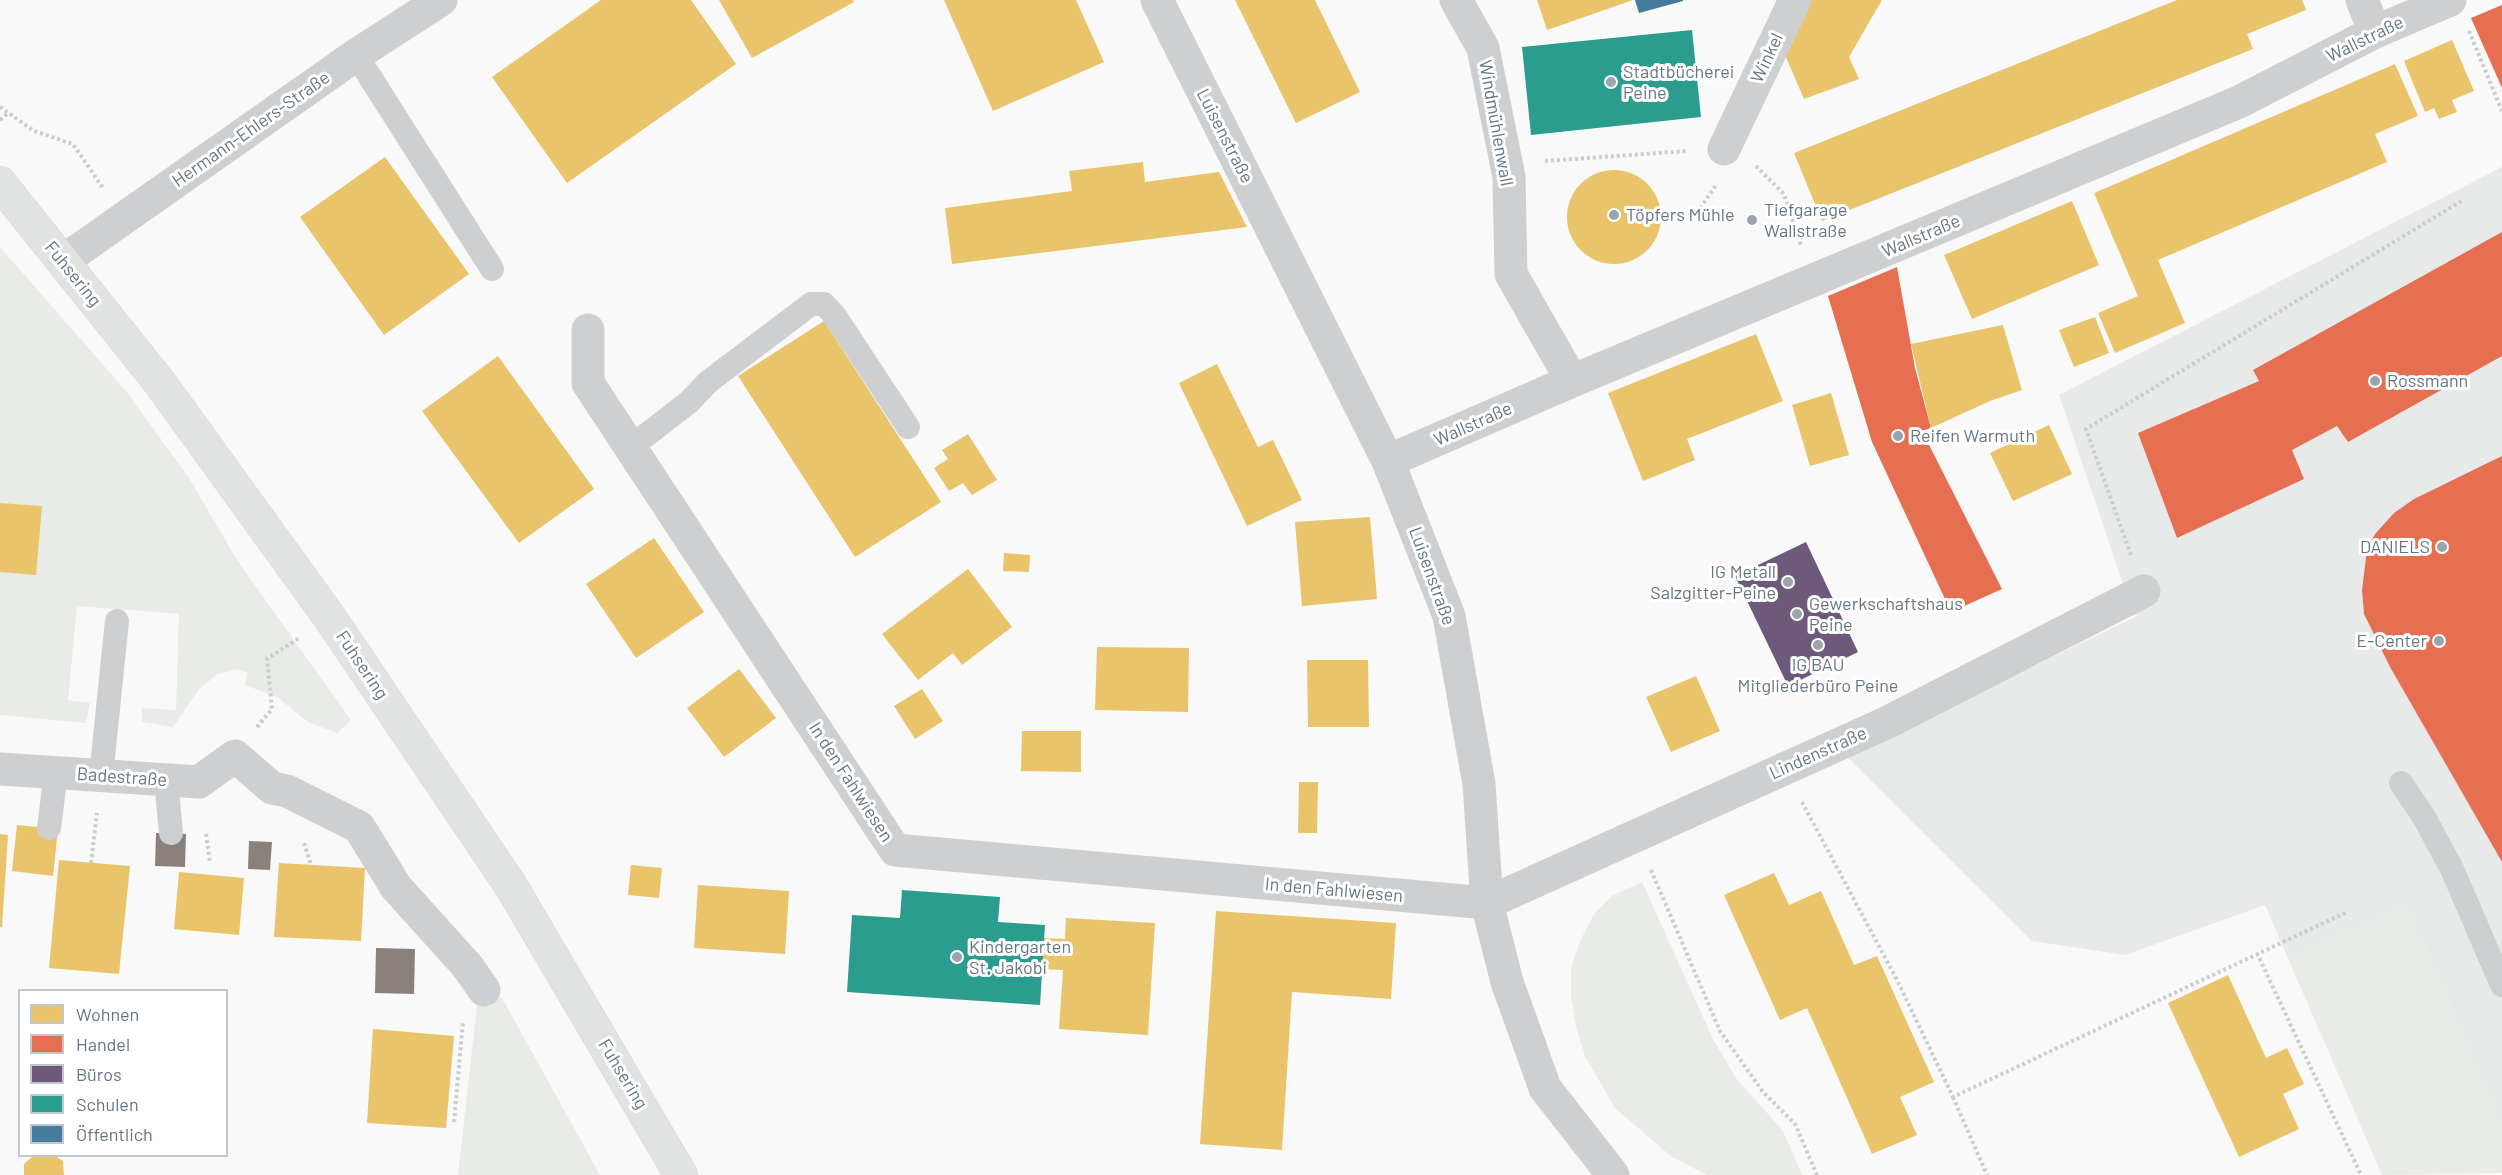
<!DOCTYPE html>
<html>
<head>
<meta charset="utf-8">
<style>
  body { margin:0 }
  #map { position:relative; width:2502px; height:1175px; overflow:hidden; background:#f9f9f9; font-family:Barlow,sans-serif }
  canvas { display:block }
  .legend { position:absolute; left:18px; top:989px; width:210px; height:168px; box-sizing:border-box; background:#fff; border:2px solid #c1c8cd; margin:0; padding:8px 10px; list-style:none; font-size:18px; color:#657683 }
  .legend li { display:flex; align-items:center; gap:12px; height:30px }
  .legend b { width:30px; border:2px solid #c1c8cd }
</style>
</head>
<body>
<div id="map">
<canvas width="2502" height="1175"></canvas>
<ul class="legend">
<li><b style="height:16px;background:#e9c46a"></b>Wohnen</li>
<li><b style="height:16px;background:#e76f51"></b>Handel</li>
<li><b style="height:16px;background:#6d597a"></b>Büros</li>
<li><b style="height:16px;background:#2a9d8f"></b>Schulen</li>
<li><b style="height:16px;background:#457b9d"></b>Öffentlich</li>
</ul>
</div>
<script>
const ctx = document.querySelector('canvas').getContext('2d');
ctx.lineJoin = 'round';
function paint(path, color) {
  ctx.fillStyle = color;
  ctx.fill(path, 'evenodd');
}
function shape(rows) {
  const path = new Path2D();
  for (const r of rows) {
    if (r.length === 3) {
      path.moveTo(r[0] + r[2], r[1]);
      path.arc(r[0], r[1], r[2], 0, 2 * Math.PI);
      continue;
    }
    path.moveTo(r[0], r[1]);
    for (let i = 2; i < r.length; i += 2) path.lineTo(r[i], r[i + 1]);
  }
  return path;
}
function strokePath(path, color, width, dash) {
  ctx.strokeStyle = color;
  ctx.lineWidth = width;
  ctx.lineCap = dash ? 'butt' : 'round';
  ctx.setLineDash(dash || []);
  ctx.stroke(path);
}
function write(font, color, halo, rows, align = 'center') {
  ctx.font = font + ' Barlow,sans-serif';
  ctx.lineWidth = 6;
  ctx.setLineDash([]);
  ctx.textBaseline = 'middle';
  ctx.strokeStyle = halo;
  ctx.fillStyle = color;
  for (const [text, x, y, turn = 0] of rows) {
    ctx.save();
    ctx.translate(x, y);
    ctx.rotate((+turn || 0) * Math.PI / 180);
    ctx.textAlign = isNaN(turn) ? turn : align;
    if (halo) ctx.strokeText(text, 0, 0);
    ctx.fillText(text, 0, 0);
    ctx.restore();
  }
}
const built = shape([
  [2502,167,2502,1125,2407,903,2287,956,2265,905,2125,955,2032,941,1847,757,2137,616,2124,587,2059,395]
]);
const green = shape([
  [0,247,126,391,189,478,237,560,351,720,337,733,308,722,277,697,245,685,248,673,237,669,218,674,200,688,173,727,142,722,142,708,176,710,179,614,77,606,68,700,90,703,86,723,0,715],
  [1642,882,1713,1039,1736,1078,1783,1131,1802,1175,1707,1175,1672,1157,1615,1108,1585,1056,1576,1026,1571,996,1571,968,1581,939,1594,914,1612,896],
  [2407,903,2502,1125,2502,1173,2382,1175,2287,956],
  [478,997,502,998,600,1175,458,1175]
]);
const homes = shape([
  [601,0,691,0,736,64,567,183,492,77],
  [719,0,853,0,854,2,752,58],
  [944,0,1076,0,1104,62,993,111],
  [1235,0,1315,0,1360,92,1296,123],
  [1537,0,1633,0,1547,30],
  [1811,0,1882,0,1849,57,1859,79,1804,99,1785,55],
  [2177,0,2302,0,2306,10,2247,34,2253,49,1822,221,1794,153],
  [2452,40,2474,91,2452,100,2457,112,2439,119,2434,108,2425,112,2404,61],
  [2395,64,2418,116,2375,134,2387,162,2158,260,2185,323,2115,353,2098,313,2138,296,2094,193],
  [385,157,469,274,384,335,300,217],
  [1143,162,1145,182,1219,172,1247,227,952,264,945,208,1072,191,1069,171],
  [1614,217,47],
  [2072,201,2099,265,1972,319,1944,255],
  [2095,317,2109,353,2074,367,2059,330],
  [824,321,941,502,855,557,738,376],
  [2003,325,2022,390,1990,401,1931,428,1911,344],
  [1756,334,1783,401,1687,439,1695,460,1643,481,1608,393],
  [498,356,594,489,519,543,422,411],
  [1217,364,1258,447,1273,440,1302,500,1247,526,1179,383],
  [1831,393,1849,455,1810,466,1792,405],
  [2049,425,2072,474,2013,501,1990,453],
  [968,434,997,480,972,495,963,483,949,491,934,468,948,459,942,450],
  [0,503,42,506,36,575,0,572],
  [1370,517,1377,599,1302,606,1295,522],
  [654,538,704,612,636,658,586,584],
  [1004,553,1030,555,1029,572,1003,571],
  [968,569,1012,627,962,665,953,653,918,680,882,634],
  [1097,647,1189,648,1188,712,1095,710],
  [1307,660,1368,660,1369,727,1308,727],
  [739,669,776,718,724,757,687,708],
  [1696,676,1720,731,1671,752,1646,697],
  [922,689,943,721,915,739,894,706],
  [1022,731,1081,731,1081,772,1021,771],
  [1299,782,1318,782,1317,833,1298,833],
  [17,825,58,829,53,876,12,871],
  [0,834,8,835,2,927,0,927],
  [59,860,130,866,119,974,49,968],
  [279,863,365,868,361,941,274,937],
  [631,865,662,868,659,898,628,895],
  [179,872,244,878,239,935,174,929],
  [1774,873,1789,905,1821,891,1854,965,1877,956,1934,1082,1900,1097,1917,1135,1872,1154,1807,1008,1780,1020,1724,895],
  [698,885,789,891,785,954,694,948],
  [1216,911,1396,923,1391,999,1292,992,1282,1150,1200,1144],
  [1066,918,1155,923,1148,1035,1059,1029,1063,970,1042,969,1044,938,1065,939],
  [2228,975,2266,1058,2287,1048,2304,1084,2283,1094,2299,1129,2239,1157,2168,1003],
  [373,1029,454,1036,446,1128,367,1123],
  [33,1156,55,1156,63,1161,64,1175,24,1175,24,1164]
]);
const shops = shape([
  [2502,5,2502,88,2471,18],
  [2502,232,2502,356,2348,442,2337,426,2292,450,2304,479,2177,538,2138,433,2259,381,2253,370],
  [1897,267,1915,368,1931,428,1922,431,2002,589,1951,612,1872,442,1828,296],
  [2502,456,2502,862,2390,667,2364,614,2362,590,2367,550,2375,534,2394,513,2414,499]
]);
const offices = shape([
  [1806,542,1858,652,1788,686,1735,576]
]);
const schools = shape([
  [1692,30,1701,117,1531,135,1522,47],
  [902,890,1000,897,998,922,1045,925,1040,1005,847,992,852,915,900,918]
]);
const public = shape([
  [1635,0,1683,0,1683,1,1639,13]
]);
const industry = shape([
  [156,833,186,834,185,867,155,866],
  [249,841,272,842,270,870,248,869],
  [376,948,415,949,414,994,375,993]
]);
const path = shape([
  [2469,31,2502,111],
  [0,107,34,131,73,144,103,188],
  [0,120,7,114],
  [1545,161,1687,151],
  [1756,166,1784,194,1801,246],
  [1690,223,1716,185],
  [2131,555,2086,429,2463,200],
  [257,727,272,709,267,659,299,638],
  [1802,802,1897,980,1953,1097,2347,912],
  [206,834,210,863],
  [304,843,311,865],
  [91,863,97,813],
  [1651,870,1720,1031,1763,1092,1795,1124,1817,1175],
  [2257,953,2361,1175],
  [1953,1097,1987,1175],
  [454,1122,463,1021]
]);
const lane = shape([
  [356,55,492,269],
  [631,447,689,402,708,382,811,304,824,304,835,316,908,427],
  [101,776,117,621],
  [166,780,171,833],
  [2401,783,2424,817,2452,869,2502,985],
  [49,828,56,772]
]);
const street = shape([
  [1157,0,1388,461,1449,616,1479,784,1487,903,1507,982,1545,1088,1613,1175],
  [1456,0,1483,48,1509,177,1511,274,1572,381],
  [2362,0,2375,32],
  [1724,149,1795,0],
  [63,261,356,55,441,0],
  [588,330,588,383,895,850,1487,903,1886,723,2144,591],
  [1388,461,1572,381,2239,102,2375,32,2450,0],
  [0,769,199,782,235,756,272,788,287,791,359,827,396,887,468,967,484,990]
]);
const secondary = shape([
  [0,183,160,383,330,618,511,886,681,1175]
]);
const markers = [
  [1611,82,6,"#99a4ac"],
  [1614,215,6,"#99a4ac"],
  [1752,220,6,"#99a4ac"],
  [2375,381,6,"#99a4ac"],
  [1898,436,6,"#99a4ac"],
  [2442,547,6,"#99a4ac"],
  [1788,582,6,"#99a4ac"],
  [1797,614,6,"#99a4ac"],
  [2439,641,6,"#99a4ac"],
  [1818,645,6,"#99a4ac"],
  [957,957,6,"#99a4ac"]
];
const streetNames = [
  ["Wallstraße",2365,39,-26],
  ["Winkel",1767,58,-65],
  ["Windmühlenwall",1496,123,80],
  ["Hermann-Ehlers-Straße",251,129,-35],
  ["Luisenstraße",1225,136,63],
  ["Wallstraße",1921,236,-23],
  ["Fuhsering",73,274,51],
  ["Wallstraße",1473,424,-24],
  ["Luisenstraße",1432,576,70],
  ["Fuhsering",362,665,56],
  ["Lindenstraße",1818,753,-24],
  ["Badestraße",122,777,4],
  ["In den Fahlwiesen",851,782,57],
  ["In den Fahlwiesen",1334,890,5],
  ["Fuhsering",623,1074,59]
];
const poiNames = [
  ["Stadtbücherei",1623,72],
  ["Peine",1623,93],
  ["Tiefgarage",1764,210],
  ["Wallstraße",1764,231],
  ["Töpfers Mühle",1626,215],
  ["Rossmann",2387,381],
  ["Reifen Warmuth",1910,436],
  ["DANIELS",2430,547,"right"],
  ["IG Metall",1776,572,"right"],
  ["Salzgitter-Peine",1776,593,"right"],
  ["Gewerkschaftshaus",1809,604],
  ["Peine",1809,625],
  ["E-Center",2427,641,"right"],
  ["IG BAU",1818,665,"center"],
  ["Mitgliederbüro Peine",1818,686,"center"],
  ["Kindergarten",969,947],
  ["St. Jakobi",969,968]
];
paint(built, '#e8e9e9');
paint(green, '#e8ebe6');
paint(homes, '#e9c46a');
paint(shops, '#e76f51');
paint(offices, '#6d597a');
paint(schools, '#2a9d8f');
paint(public, '#457b9d');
paint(industry, '#8a817c');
strokePath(secondary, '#d5d6d7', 34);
strokePath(path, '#cbcccd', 4, [3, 3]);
strokePath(lane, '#cecfd0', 24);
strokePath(street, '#cecfd0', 33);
strokePath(secondary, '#e1e2e2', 33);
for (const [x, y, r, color] of markers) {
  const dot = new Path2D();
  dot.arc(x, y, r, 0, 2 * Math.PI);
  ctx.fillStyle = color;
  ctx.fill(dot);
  strokePath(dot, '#fff', 2);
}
write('18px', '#657683', '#fff', streetNames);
write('18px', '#657683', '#fff', poiNames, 'left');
</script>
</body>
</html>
